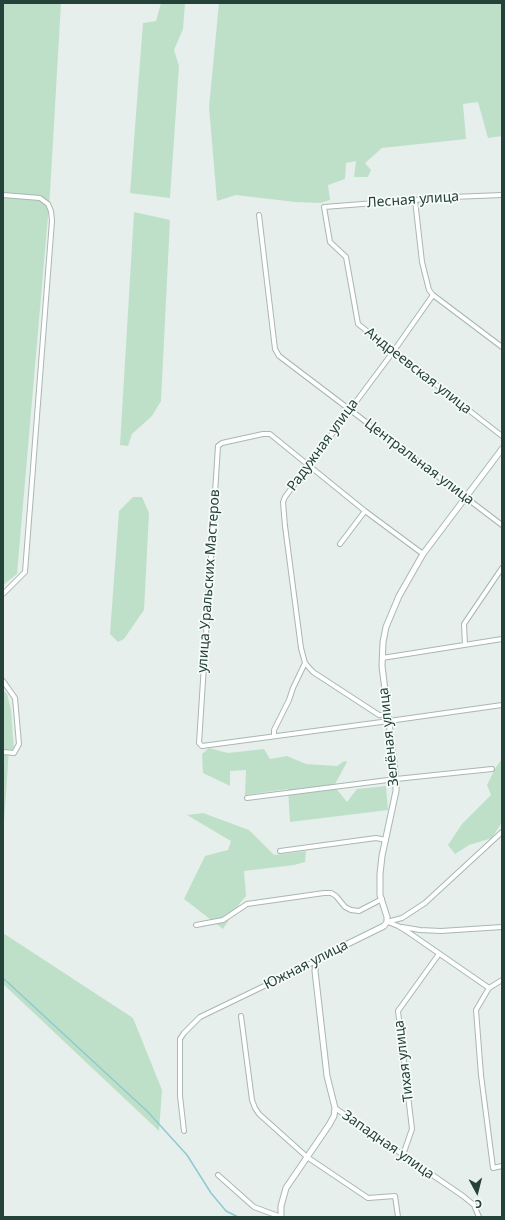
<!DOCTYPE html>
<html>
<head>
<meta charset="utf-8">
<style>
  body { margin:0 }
  #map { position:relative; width:505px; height:1220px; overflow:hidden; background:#e6efeb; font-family:"Noto Sans",sans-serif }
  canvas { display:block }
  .frame { position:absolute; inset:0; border:4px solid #24423a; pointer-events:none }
  .north { position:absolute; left:457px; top:1172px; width:40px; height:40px; -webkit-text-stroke:3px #f7fbf9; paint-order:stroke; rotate:173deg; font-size:11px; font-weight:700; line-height:16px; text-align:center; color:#24423a }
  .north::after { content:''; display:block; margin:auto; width:14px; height:18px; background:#24423a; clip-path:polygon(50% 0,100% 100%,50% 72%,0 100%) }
</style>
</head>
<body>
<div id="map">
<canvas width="505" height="1220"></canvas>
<div class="frame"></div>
<div class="north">С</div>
</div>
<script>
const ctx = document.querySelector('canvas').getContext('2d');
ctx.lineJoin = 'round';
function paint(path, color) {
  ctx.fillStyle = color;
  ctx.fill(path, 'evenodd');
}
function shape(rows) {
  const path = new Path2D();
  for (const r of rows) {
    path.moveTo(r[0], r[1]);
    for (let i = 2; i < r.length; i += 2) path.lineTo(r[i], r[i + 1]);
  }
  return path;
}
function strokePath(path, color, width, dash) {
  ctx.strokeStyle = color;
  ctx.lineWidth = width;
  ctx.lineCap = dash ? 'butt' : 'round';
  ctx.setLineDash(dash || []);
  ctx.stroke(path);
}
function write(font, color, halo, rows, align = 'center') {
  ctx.font = font + ' "Noto Sans",sans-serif';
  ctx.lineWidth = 3.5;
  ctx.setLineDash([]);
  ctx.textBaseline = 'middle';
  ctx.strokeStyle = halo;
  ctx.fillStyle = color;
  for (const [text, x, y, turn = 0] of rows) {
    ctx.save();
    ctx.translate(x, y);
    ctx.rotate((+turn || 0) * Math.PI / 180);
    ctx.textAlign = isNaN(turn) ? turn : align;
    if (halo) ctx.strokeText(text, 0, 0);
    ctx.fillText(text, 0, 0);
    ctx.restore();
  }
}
const green = shape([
  [3,3,61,3,50,193,17,574,3,585],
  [161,3,185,3,183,29,174,50,179,66,170,198,130,193,143,23,156,21],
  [219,3,502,3,502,136,488,138,478,102,463,104,466,139,382,148,365,163,371,170,368,177,354,177,356,161,346,163,345,179,328,185,330,200,320,203,295,202,236,195,217,201,209,107],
  [134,212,170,220,161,401,152,416,132,434,128,446,120,445],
  [133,497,142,497,149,513,144,610,124,639,118,642,110,634,119,511],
  [3,690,7,694,11,710,14,751,9,749,3,836],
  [209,748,228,753,264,749,270,759,287,756,306,764,337,766,344,761,347,762,334,786,347,802,357,789,386,786,388,810,290,822,288,789,245,795,246,770,230,771,230,786,203,773,202,754],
  [502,759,502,822,492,838,469,845,455,854,448,845,462,824,491,795,487,785,496,767],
  [203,813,249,830,274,855,306,851,305,862,294,865,244,871,246,896,240,903,223,929,184,899,205,856,228,850,231,841,187,815],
  [3,933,133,1018,162,1090,159,1131,3,984]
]);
const stream = shape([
  [3,978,148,1112,187,1155,211,1193,226,1211,238,1217]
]);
const minor = shape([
  [3,195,40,198,48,204,51,211,52,221,25,572,3,594],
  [502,195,452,197,324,207,330,242,346,257,358,324,502,436],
  [415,200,422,262,429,290,433,295,502,347],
  [259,215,275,349,279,356,502,525],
  [340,544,365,511],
  [423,554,365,511,270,434,263,434,222,443,218,446,199,743,202,746,389,721,502,705],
  [465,645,464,624,502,568],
  [382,658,502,639],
  [3,681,15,698,19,744,14,753,3,752],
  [388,715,379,715,313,672,305,663,301,648,285,526,283,502,285,497,393,352,433,295],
  [274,736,274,730,289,700,293,688,305,663],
  [247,798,396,779,492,769],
  [280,851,376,838,386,840],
  [387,922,402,918,425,903,502,832],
  [388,922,398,926,408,932,489,988],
  [196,925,223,920,247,904,324,893,331,893,336,896,345,907,351,910,359,911,382,899],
  [402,927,420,930,441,931,502,927],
  [502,980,489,988,476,1010,481,1075,493,1168,502,1166],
  [241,1016,252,1100,255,1108,259,1114,307,1157,368,1198,395,1196,398,1217],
  [335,1108,463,1196,474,1205,479,1217],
  [184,1131,180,1096,180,1039,184,1033,200,1017,316,961],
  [403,1155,412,1129,398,1011,439,954],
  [218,1175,254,1207,281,1217]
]);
const tertiary = shape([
  [281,1217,281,1206,286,1188,329,1125,334,1116,335,1108,327,1076,315,971,316,961,321,957,384,926,387,922,387,917,380,895,380,874,382,856,396,791,396,779,382,666,383,642,386,627,399,596,423,554,502,449]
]);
const streetNames = [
  ["Лесная улица",413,200,-4],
  ["Андреевская улица",418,371,38],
  ["Радужная улица",323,445,-54],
  ["Центральная улица",419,462,37],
  ["улица Уральских Мастеров",209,581,-86],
  ["Зелёная улица",389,737,-96],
  ["Южная улица",306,965,-27],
  ["Тихая улица",404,1061,-97],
  ["Западная улица",388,1145,35]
];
paint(green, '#bfe0c8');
strokePath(stream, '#8ec9d4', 1.5);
strokePath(minor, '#a8b8b2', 6);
strokePath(tertiary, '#a8b8b2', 7);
strokePath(minor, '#fff', 4);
strokePath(tertiary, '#fff', 5);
write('14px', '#24423a', '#f7fbf9', streetNames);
</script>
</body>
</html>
